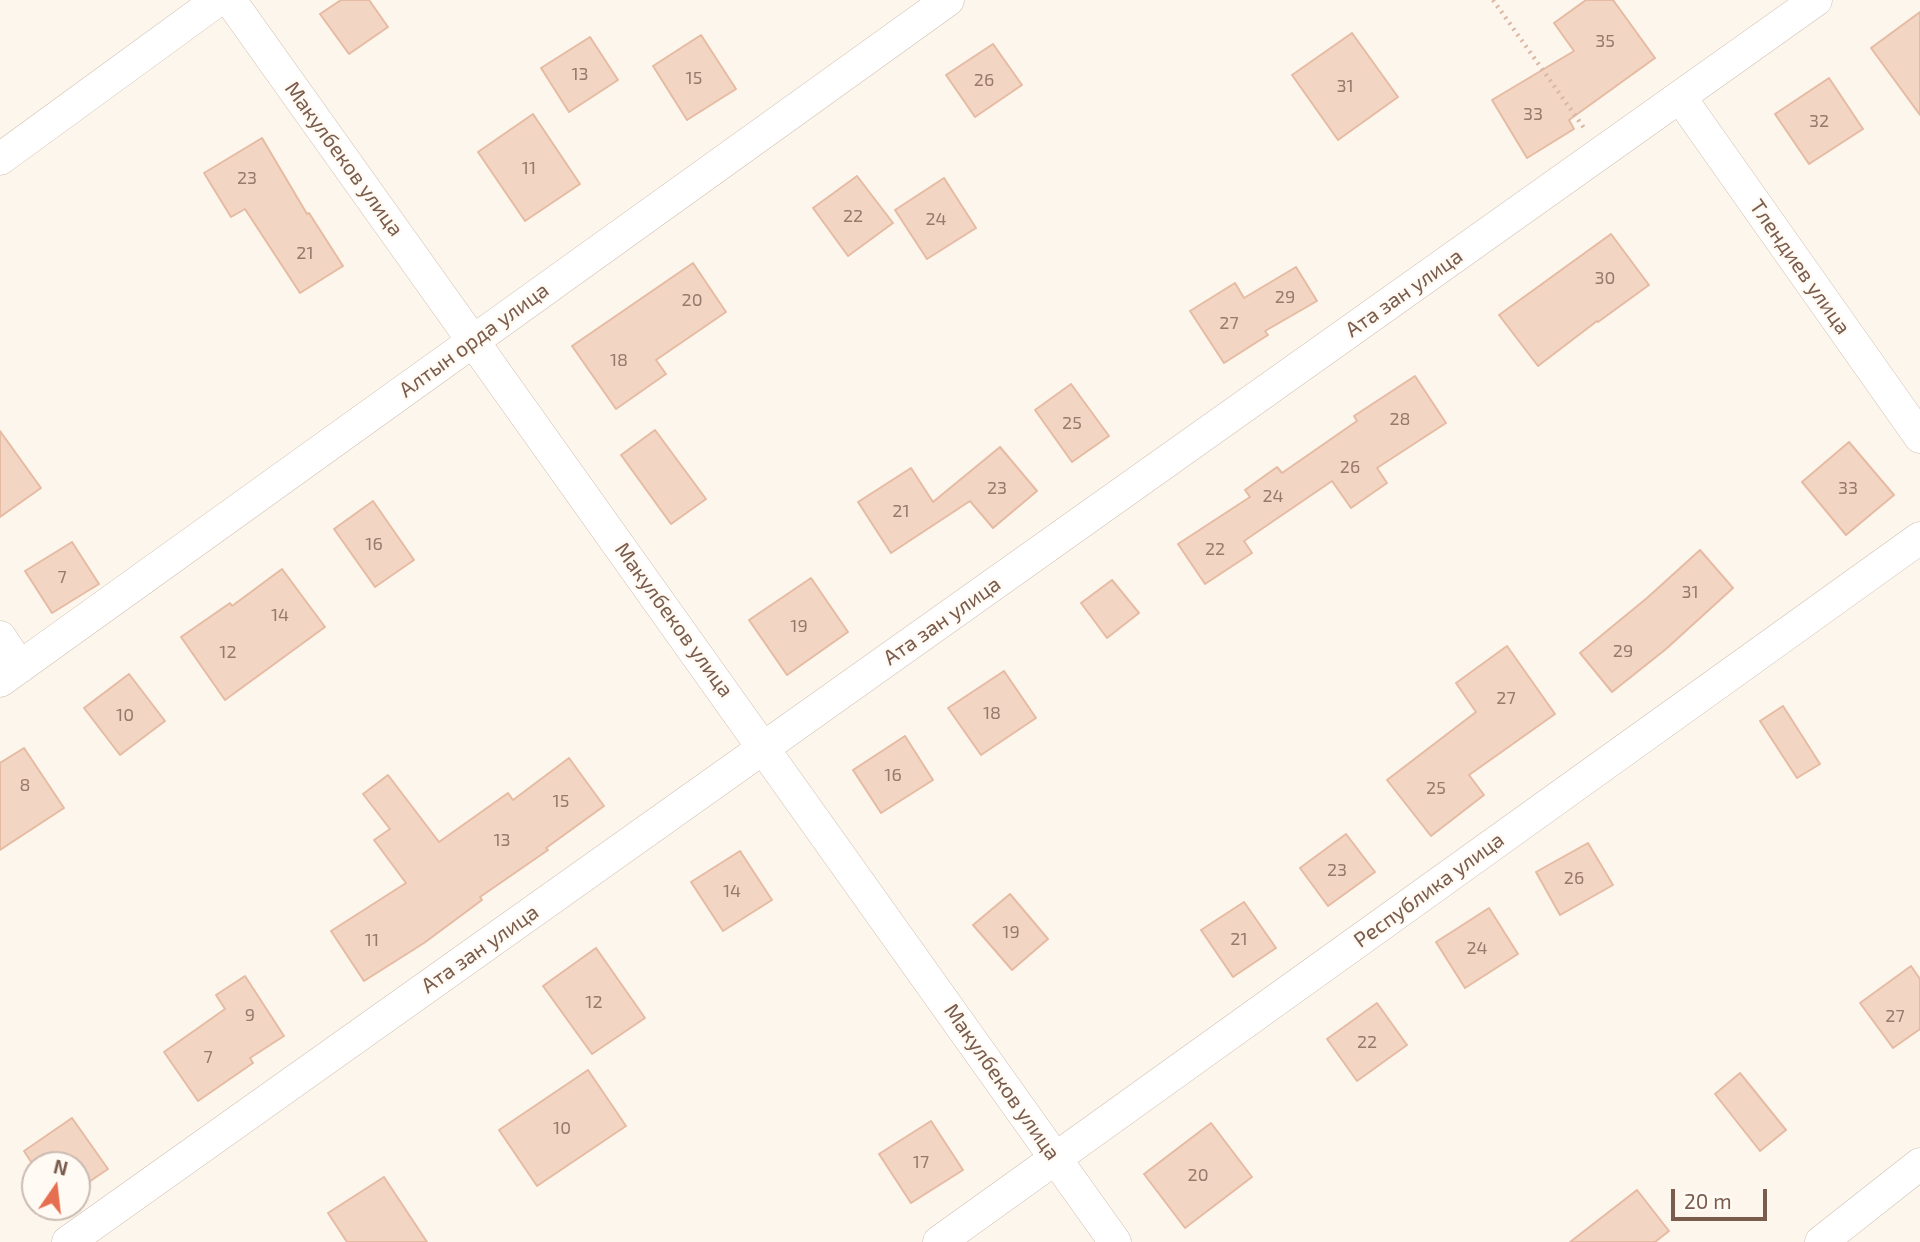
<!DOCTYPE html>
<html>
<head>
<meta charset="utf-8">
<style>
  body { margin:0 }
  #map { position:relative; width:1920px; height:1242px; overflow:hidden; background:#fdf6ec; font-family:"Exo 2",sans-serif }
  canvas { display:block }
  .north { position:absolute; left:21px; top:1151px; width:70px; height:70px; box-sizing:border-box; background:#fffaf3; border:2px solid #cabbb1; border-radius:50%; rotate:14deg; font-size:19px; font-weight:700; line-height:28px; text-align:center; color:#7a5c4d }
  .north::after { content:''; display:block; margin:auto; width:24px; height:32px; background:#e76f51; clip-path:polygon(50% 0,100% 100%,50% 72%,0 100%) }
  .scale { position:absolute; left:1671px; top:1189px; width:96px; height:32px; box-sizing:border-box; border:4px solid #7a5c4d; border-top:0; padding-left:9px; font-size:21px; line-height:24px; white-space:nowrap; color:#7a5c4d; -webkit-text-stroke:5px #fffaf3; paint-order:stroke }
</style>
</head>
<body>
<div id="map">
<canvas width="1920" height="1242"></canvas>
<div class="north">N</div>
<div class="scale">20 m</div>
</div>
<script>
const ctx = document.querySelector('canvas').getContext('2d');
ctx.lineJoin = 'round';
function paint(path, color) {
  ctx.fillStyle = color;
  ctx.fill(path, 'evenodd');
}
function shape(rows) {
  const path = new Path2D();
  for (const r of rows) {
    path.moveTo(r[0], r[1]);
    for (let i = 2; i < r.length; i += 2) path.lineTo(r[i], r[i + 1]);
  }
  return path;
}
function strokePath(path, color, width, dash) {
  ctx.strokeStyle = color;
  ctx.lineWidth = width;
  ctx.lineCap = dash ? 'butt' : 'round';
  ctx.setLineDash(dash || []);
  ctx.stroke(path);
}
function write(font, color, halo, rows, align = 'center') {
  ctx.font = font + ' "Exo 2",sans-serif';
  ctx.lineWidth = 5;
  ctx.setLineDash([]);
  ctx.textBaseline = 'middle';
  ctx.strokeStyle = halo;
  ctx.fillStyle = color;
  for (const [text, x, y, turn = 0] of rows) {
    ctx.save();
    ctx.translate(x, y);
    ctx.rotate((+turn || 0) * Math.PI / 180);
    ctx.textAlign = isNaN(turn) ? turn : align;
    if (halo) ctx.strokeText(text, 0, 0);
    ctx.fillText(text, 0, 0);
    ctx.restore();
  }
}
const building = shape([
  [341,0,369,0,388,27,349,54,320,14,341,0],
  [1586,0,1613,0,1655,58,1569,120,1574,129,1527,158,1492,100,1574,51,1554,23,1586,0],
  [1920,12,1920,115,1871,48,1920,12],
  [1352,33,1398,97,1338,140,1292,75,1352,33],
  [701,35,736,89,687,120,653,66,701,35],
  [590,37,618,80,569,112,541,68,590,37],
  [993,44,1022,85,975,117,946,75,993,44],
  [1829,78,1863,129,1809,164,1775,114,1829,78],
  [533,114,580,184,525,221,478,152,533,114],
  [262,138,307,214,309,213,343,266,300,293,245,209,231,217,204,173,262,138],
  [857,176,893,223,848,256,813,208,857,176],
  [944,178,976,228,927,259,895,210,944,178],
  [1611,234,1649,285,1598,322,1597,321,1538,366,1499,315,1611,234],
  [693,263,726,312,656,360,666,374,616,409,572,346,693,263],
  [1296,267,1317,301,1265,331,1268,335,1224,363,1190,311,1235,283,1244,298,1296,267],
  [1415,376,1446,423,1377,468,1387,483,1351,508,1332,481,1244,541,1252,553,1205,584,1178,544,1250,497,1245,490,1277,467,1282,473,1357,421,1354,416,1415,376],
  [1071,384,1109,436,1072,462,1035,410,1071,384],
  [655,430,706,499,671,524,621,455,655,430],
  [0,431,41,488,0,517,0,431],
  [1849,442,1894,495,1846,535,1802,482,1849,442],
  [1000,447,1037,491,993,528,970,501,891,553,858,502,911,468,933,502,1000,447],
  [373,501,414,560,375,587,334,529,373,501],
  [72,542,99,584,52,613,25,571,72,542],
  [1700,550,1733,588,1666,649,1612,692,1580,653,1647,598,1700,550],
  [282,569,325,627,225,700,181,637,230,603,232,606,282,569],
  [811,578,848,632,787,675,749,620,811,578],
  [1112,580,1139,613,1107,638,1081,603,1112,580],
  [1507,646,1555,714,1469,775,1484,795,1431,836,1387,780,1476,712,1456,683,1507,646],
  [1004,671,1036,718,981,755,948,708,1004,671],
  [129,674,165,721,120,755,84,708,129,674],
  [1783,706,1820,764,1797,778,1760,721,1783,706],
  [905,736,933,780,881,813,853,770,905,736],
  [24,748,64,808,0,850,0,763,24,748],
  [569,758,604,806,546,848,548,850,480,897,482,900,424,943,364,981,331,931,406,883,374,840,390,829,363,794,388,775,439,842,508,793,513,800,569,758],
  [1346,834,1375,872,1328,906,1300,868,1346,834],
  [1588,843,1613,885,1560,915,1536,872,1588,843],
  [740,851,772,900,723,931,691,882,740,851],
  [1010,894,1048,939,1012,970,973,925,1010,894],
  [1244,902,1276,948,1233,977,1201,930,1244,902],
  [1489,908,1518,954,1465,988,1436,942,1489,908],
  [596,948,645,1018,592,1054,543,986,596,948],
  [1911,966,1920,979,1920,1029,1893,1048,1860,1003,1911,966],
  [245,976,284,1036,250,1058,253,1063,198,1101,164,1052,225,1009,216,995,245,976],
  [1377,1003,1407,1045,1357,1081,1327,1039,1377,1003],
  [588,1070,626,1126,537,1186,499,1130,588,1070],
  [1740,1073,1786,1130,1760,1151,1715,1094,1740,1073],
  [72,1118,108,1169,77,1190,77,1165,35,1165,35,1168,24,1151,72,1118],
  [931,1121,963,1170,911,1203,879,1154,931,1121],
  [1211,1123,1252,1177,1185,1228,1144,1174,1211,1123],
  [384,1177,427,1242,347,1242,328,1213,384,1177],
  [1637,1190,1669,1231,1655,1242,1570,1242,1637,1190]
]);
const path = shape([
  [1493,0,1584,128]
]);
const minor = shape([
  [230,0,1115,1242],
  [1680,97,1920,437],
  [0,159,218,0],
  [0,637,20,667],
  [0,681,948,0],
  [68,1242,1816,0],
  [939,1242,1920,538],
  [1821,1242,1920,1164]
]);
const numberNames = [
  ["35",1605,41],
  ["13",580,74],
  ["15",694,78],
  ["26",984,80],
  ["31",1345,86],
  ["33",1533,114],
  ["32",1819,121],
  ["11",529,168],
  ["23",247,178],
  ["22",853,216],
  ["24",936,219],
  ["21",305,253],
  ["30",1605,278],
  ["29",1285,297],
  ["20",692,300],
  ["27",1229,323],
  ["18",619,360],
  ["28",1400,419],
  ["25",1072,423],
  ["26",1350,467],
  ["23",997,488],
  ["33",1848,488],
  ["24",1273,496],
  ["21",901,511],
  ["16",374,544],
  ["22",1215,549],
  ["7",62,577],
  ["31",1690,592],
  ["14",280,615],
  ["19",799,626],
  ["29",1623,651],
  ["12",228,652],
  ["27",1506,698],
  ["18",992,713],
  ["10",125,715],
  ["16",893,775],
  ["8",25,785],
  ["25",1436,788],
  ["15",561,801],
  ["13",502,840],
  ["23",1337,870],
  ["26",1574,878],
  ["14",732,891],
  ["19",1011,932],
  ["21",1239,939],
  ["11",372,940],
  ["24",1477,948],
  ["12",594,1002],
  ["9",250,1015],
  ["27",1895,1016],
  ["22",1367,1042],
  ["7",208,1057],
  ["10",562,1128],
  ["17",921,1162],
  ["20",1198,1175]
];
const streetNames = [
  ["Макулбеков улица",344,159,54],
  ["Тлендиев улица",1800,267,55],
  ["Ата зан улица",1404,293,-35],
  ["Алтын орда улица",474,340,-36],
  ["Макулбеков улица",674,620,54],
  ["Ата зан улица",942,621,-35],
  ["Республика улица",1429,890,-36],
  ["Ата зан улица",480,949,-35],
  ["Макулбеков улица",1002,1082,55]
];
paint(building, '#f3d5c3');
strokePath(building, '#e6bba3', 2);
strokePath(minor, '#d1beb0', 33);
strokePath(path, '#d9b8a5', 4.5, [2, 5]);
strokePath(minor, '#fff', 32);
write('18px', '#987a6a', null, numberNames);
write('21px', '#7a5c4d', '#fffaf3', streetNames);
</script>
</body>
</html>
